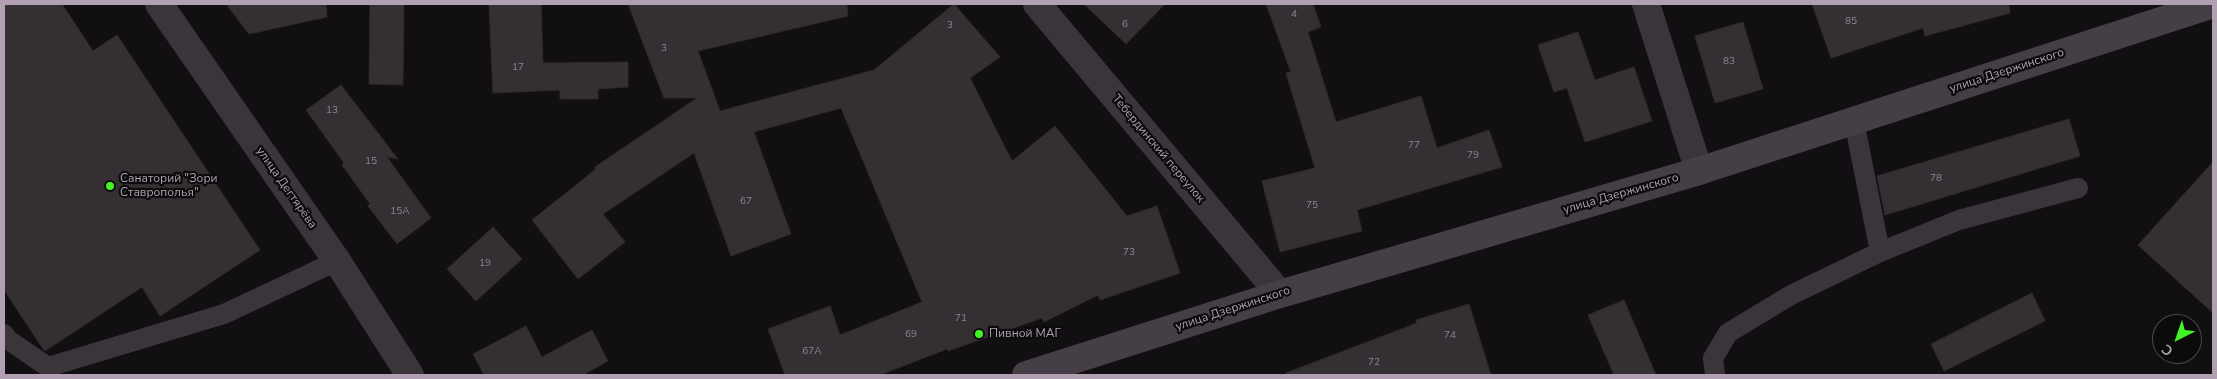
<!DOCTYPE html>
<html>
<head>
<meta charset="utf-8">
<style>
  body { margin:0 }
  #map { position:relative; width:2217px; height:379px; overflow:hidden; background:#110f11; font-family:"Nunito Sans",sans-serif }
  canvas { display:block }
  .frame { position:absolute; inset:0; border:5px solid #b0a0b2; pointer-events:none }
  .north { position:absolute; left:2152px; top:314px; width:50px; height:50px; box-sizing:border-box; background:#0c0b0c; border:1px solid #4e474e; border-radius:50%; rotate:221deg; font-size:14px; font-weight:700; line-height:20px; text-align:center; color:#b0a0b2 }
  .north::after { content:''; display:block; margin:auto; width:18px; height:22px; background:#43f325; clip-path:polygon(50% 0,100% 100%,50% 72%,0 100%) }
</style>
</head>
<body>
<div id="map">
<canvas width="2217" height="379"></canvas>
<div class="frame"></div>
<div class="north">С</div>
</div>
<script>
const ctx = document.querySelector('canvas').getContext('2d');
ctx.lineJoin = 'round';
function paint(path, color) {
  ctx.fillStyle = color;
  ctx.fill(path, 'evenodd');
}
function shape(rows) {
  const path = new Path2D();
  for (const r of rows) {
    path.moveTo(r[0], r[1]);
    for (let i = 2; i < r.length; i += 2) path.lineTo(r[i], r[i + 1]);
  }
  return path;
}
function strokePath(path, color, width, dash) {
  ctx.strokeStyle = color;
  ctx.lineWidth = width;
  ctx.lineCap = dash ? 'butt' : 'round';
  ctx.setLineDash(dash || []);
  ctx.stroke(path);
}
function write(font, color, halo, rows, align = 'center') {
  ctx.font = font + ' "Nunito Sans",sans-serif';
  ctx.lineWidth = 4.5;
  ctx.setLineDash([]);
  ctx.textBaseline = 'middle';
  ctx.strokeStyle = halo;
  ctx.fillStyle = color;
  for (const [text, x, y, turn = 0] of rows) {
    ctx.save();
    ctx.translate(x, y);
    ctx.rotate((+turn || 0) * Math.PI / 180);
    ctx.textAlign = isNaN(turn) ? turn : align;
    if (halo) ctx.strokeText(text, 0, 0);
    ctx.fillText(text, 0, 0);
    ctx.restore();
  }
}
const building = shape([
  [4,4,62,4,93,51,117,35,260,250,160,316,142,287,45,351,43,349,4,290,4,4],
  [226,4,326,4,327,17,249,34,226,4],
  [370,4,404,4,403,85,369,84,370,4],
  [489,4,541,4,543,63,628,62,628,87,598,89,598,99,560,99,560,90,493,93,489,4],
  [628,4,847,4,848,16,698,51,720,111,874,70,954,4,1000,57,970,78,1012,161,1055,126,1127,216,1157,206,1180,273,1100,300,1098,295,1044,322,1042,318,948,351,947,349,880,375,785,375,768,329,830,306,840,335,922,302,841,108,754,132,791,234,731,256,694,153,603,214,625,242,578,279,532,220,596,169,595,167,697,98,664,98,628,4],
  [1084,4,1165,4,1126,44,1084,4],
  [1266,4,1313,4,1321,27,1308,32,1336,122,1421,96,1437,148,1489,130,1502,167,1357,210,1362,231,1280,252,1262,181,1315,168,1286,73,1291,72,1266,4],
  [1812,4,2009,4,2010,13,1925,36,1923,28,1831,58,1812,4],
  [1743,22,1763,89,1715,103,1695,36,1743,22],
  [1578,32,1595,80,1634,67,1652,121,1585,142,1567,88,1554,92,1538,45,1578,32],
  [341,85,398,159,387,157,431,218,397,244,368,206,370,204,342,165,344,163,306,110,341,85],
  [2069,119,2080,156,1885,215,1877,176,2069,119],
  [2213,162,2213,313,2138,245,2213,162],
  [493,227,522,259,476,301,447,269,493,227],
  [2032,293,2045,321,1944,371,1931,344,2032,293],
  [1624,300,1656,375,1614,375,1588,315,1624,300],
  [1469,304,1491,375,1286,375,1286,373,1417,323,1416,320,1469,304],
  [526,326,542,357,592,330,608,361,583,375,484,375,473,354,526,326]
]);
const lane = shape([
  [1854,121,1880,252],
  [4,334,7,339,48,367,224,314,337,261],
  [1715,375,1713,358,1728,333,1791,295,1880,252,1959,220,2078,188]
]);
const street = shape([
  [159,4,337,261,410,375],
  [1037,4,1280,294],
  [1646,4,1699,171]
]);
const secondary = shape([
  [1026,375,1280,294,1699,171,2213,4]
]);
const markers = [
  [110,186,5,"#43f325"],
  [979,334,5,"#43f325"]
];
const numberNames = [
  ["4",1294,15],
  ["85",1851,22],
  ["6",1125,25],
  ["3",950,26],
  ["3",664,49],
  ["83",1729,62],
  ["17",518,68],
  ["13",332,111],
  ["77",1414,146],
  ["79",1473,156],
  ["15",371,162],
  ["78",1936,179],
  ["67",746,202],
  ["75",1312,206],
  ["15А",400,212],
  ["73",1129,253],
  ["19",485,264],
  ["71",961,319],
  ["69",911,335],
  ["74",1450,336],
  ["67А",812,352],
  ["72",1374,363]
];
const streetNames = [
  ["улица Дзержинского",2007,71,-18],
  ["Тебердинский переулок",1158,149,50],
  ["улица Дегтярёва",286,188,55],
  ["улица Дзержинского",1621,194,-16],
  ["улица Дзержинского",1233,309,-18]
];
const poiNames = [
  ["Санаторий \"Зори",120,179],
  ["Ставрополья\"",120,193],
  ["Пивной МАГ",989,334]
];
paint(building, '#332f32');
strokePath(building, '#2d292c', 1);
strokePath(lane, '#3b343b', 20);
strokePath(street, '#3b343b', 28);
strokePath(secondary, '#453e46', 28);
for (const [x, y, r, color] of markers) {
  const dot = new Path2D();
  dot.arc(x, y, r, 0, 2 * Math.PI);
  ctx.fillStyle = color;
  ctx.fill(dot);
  strokePath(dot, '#0c0b0c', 2);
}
write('10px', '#918492', null, numberNames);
write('12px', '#b0a0b2', '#0c0b0c', streetNames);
write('12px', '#b0a0b2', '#0c0b0c', poiNames, 'left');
</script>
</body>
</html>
